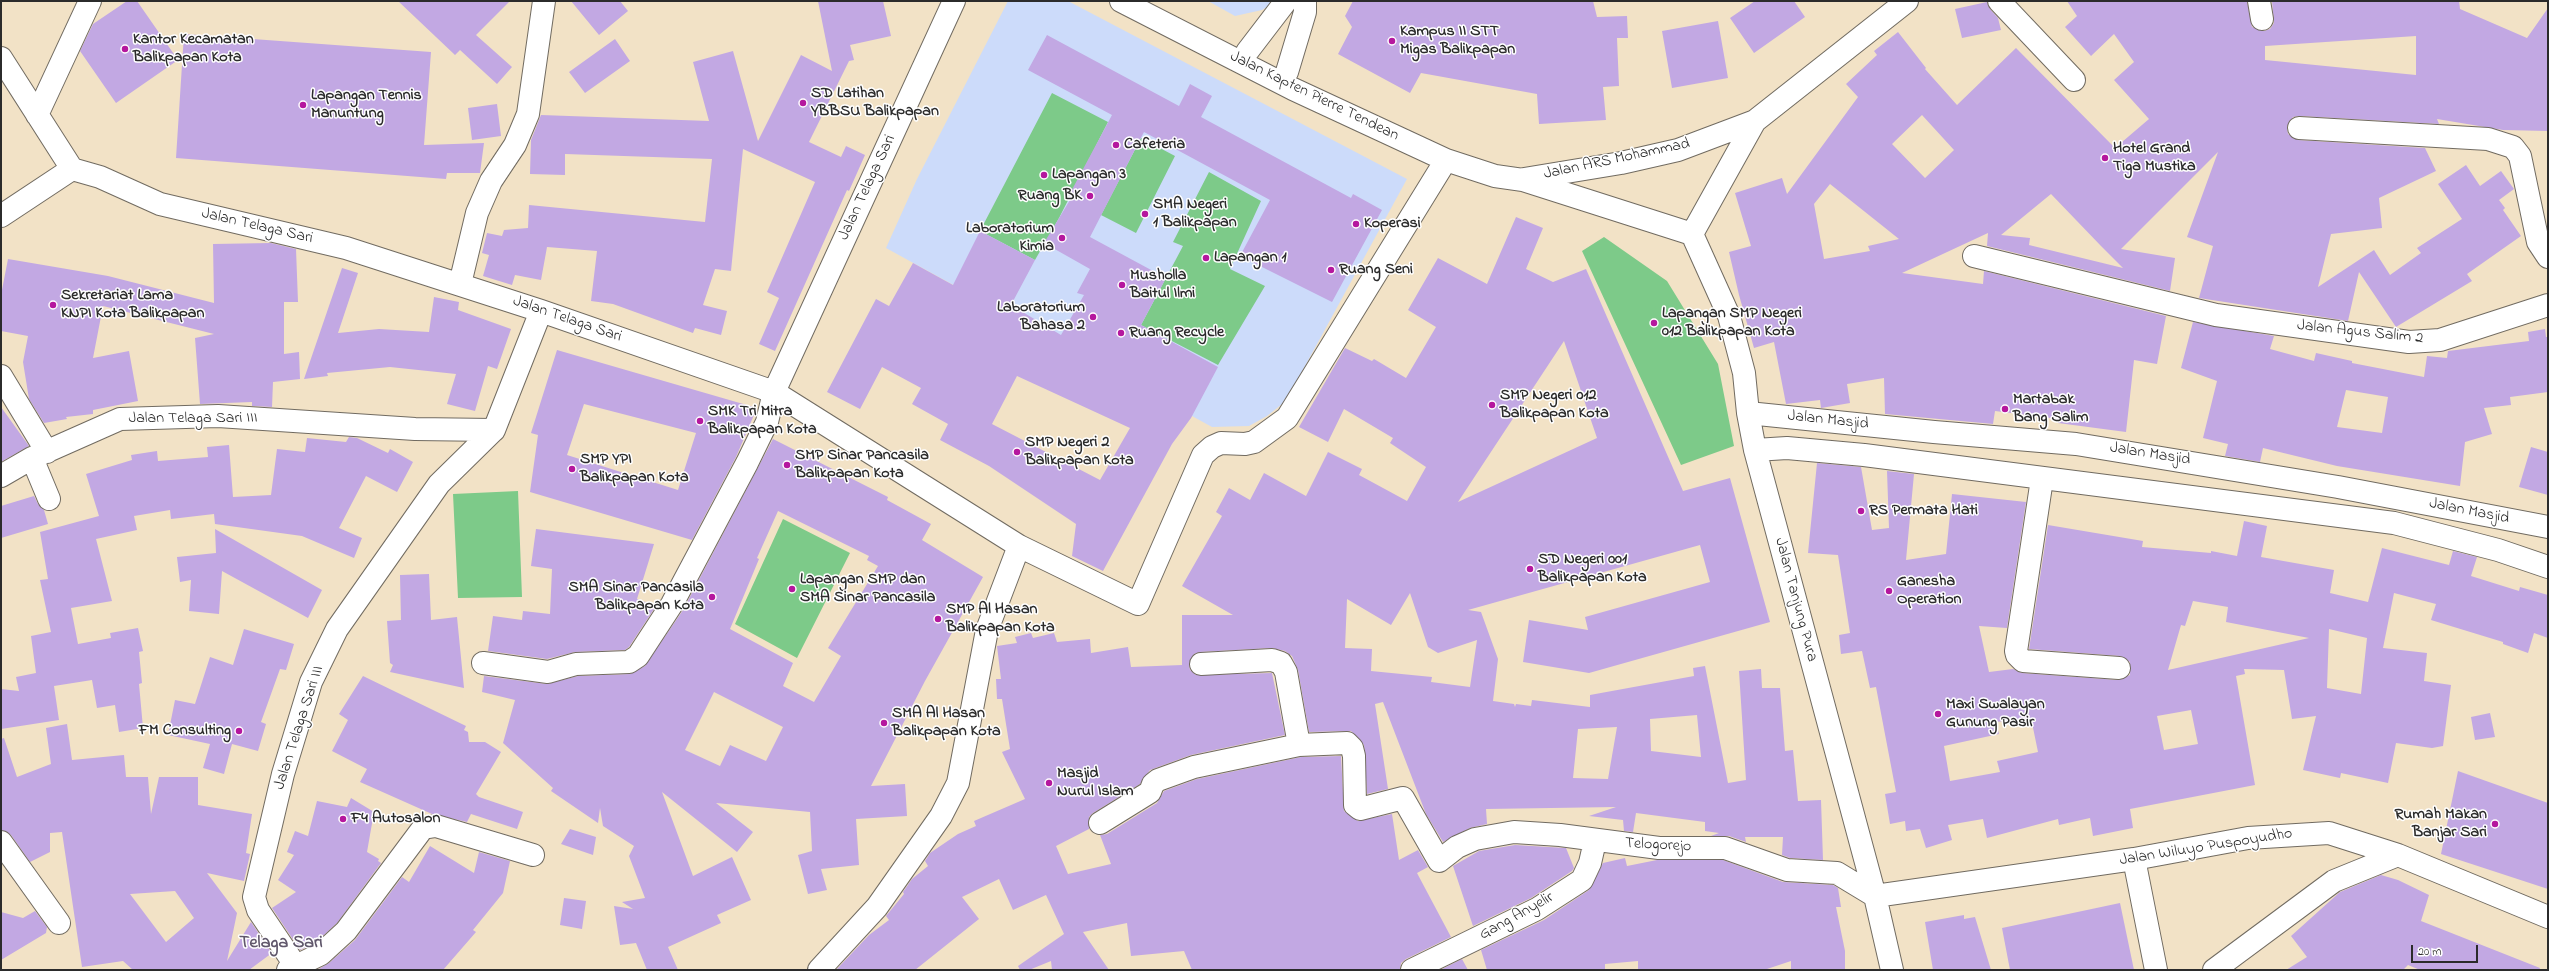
<!DOCTYPE html>
<html>
<head>
<meta charset="utf-8">
<style>
  body { margin:0 }
  #map { position:relative; width:2549px; height:971px; overflow:hidden; background:#f2e2c6; font-family:"Indie Flower",sans-serif }
  canvas { display:block }
  .frame { position:absolute; inset:0; border:2px solid #2b2b2b; pointer-events:none }
  .scale { position:absolute; left:2411px; top:945px; width:67px; height:18px; box-sizing:border-box; border:2px solid #2b2b2b; border-top:0; padding-left:5px; font-size:12px; line-height:14px; white-space:nowrap; color:#2b2b2b; -webkit-text-stroke:3px #fff; paint-order:stroke }
</style>
</head>
<body>
<div id="map">
<canvas width="2549" height="971"></canvas>
<div class="frame"></div>
<div class="scale">20 m</div>
</div>
<script>
const ctx = document.querySelector('canvas').getContext('2d');
ctx.lineJoin = 'round';
function paint(path, color) {
  ctx.fillStyle = color;
  ctx.fill(path, 'evenodd');
}
function shape(rows) {
  const path = new Path2D();
  for (const r of rows) {
    path.moveTo(r[0], r[1]);
    for (let i = 2; i < r.length; i += 2) path.lineTo(r[i], r[i + 1]);
  }
  return path;
}
function strokePath(path, color, width, dash) {
  ctx.strokeStyle = color;
  ctx.lineWidth = width;
  ctx.lineCap = dash ? 'butt' : 'round';
  ctx.setLineDash(dash || []);
  ctx.stroke(path);
}
function write(font, color, halo, rows, align = 'center') {
  ctx.font = font + ' "Indie Flower",sans-serif';
  ctx.lineWidth = 3;
  ctx.setLineDash([]);
  ctx.textBaseline = 'middle';
  ctx.strokeStyle = halo;
  ctx.fillStyle = color;
  for (const [text, x, y, turn = 0] of rows) {
    ctx.save();
    ctx.translate(x, y);
    ctx.rotate((+turn || 0) * Math.PI / 180);
    ctx.textAlign = isNaN(turn) ? turn : align;
    if (halo) ctx.strokeText(text, 0, 0);
    ctx.fillText(text, 0, 0);
    ctx.restore();
  }
}
const built = shape([
  [1008,1,1068,1,1407,179,1286,401,1267,416,1249,426,1212,427,886,248,917,179],
  [1208,1,1277,1,1262,10,1235,16]
]);
const green = shape([
  [1052,93,1108,122,1059,218,1035,260,980,231],
  [1141,138,1175,156,1136,233,1101,215],
  [1209,172,1261,201,1230,269,1265,286,1218,365,1141,325,1183,246,1173,242],
  [1604,237,1667,281,1718,364,1734,446,1681,465,1582,251],
  [518,491,522,597,458,598,453,494],
  [783,519,850,553,797,658,735,624]
]);
const building = shape([
  [127,1,137,1,178,60,116,103,80,51,93,24],
  [398,1,510,1,476,35,512,67,497,84,460,50,455,55],
  [571,1,620,1,628,11,599,35],
  [818,1,883,1,891,36,850,45,854,60,849,61,809,142,841,157,846,146,865,155,849,191,847,190,775,351,759,344,779,298,767,292,815,182,743,149,731,271,715,269,703,305,727,311,721,335,695,328,693,333,613,304,591,301,597,251,547,247,541,280,515,275,512,285,483,276,489,255,482,253,487,233,502,236,504,230,528,228,529,205,705,222,712,159,565,154,565,175,530,174,531,140,541,115,709,121,693,62,733,51,758,141,801,55,832,71],
  [1353,1,1593,1,1597,17,1627,16,1628,38,1617,38,1619,86,1603,87,1606,120,1539,124,1537,94,1421,73,1410,93,1338,54,1352,27,1345,16],
  [1755,1,1794,1,1805,17,1754,53,1730,18],
  [2067,1,2247,1,2252,27,2264,31,2270,29,2274,23,2272,1,2459,1,2460,9,2527,38,2548,8,2548,131,2503,130,2437,119,2439,124,2300,116,2293,117,2287,127,2288,134,2298,140,2425,148,2436,171,2379,198,2382,228,2331,234,2318,287,2374,250,2390,275,2421,253,2417,248,2462,219,2438,184,2466,165,2480,186,2501,171,2514,189,2499,200,2505,208,2503,210,2521,236,2467,274,2472,281,2396,327,2359,272,2348,321,2199,298,2213,246,2187,237,2218,152,2121,249,2175,258,2170,291,1987,246,1988,233,1902,273,1983,284,1984,271,2166,316,2157,364,2134,360,2126,432,2058,423,2058,419,1995,411,1993,424,1885,414,1884,378,1847,384,1850,403,1821,408,1820,400,1786,404,1774,342,1754,348,1739,295,1729,252,1751,246,1735,193,1782,178,1787,194,1858,97,1846,84,1877,55,1874,51,1898,32,1926,68,1925,69,1957,105,2016,48,2115,148,2149,119,2114,80,2134,62,2114,34,2091,56,2065,27,2077,16],
  [2416,36,2416,75,2265,60,2265,46],
  [1922,115,1954,150,1925,178,1892,144],
  [1830,184,1899,239,1868,246,1870,251,1824,259,1814,204],
  [2051,194,2101,246,2123,268,2029,245,2030,238,2001,235],
  [1987,2,1990,9,1998,18,2001,30,1962,38,1955,9],
  [1718,21,1728,78,1672,88,1662,31],
  [184,34,431,52,424,145,484,143,480,173,447,173,446,179,176,158],
  [1047,35,1179,106,1190,84,1212,96,1201,117,1351,198,1353,194,1382,210,1332,302,1240,256,1270,200,1144,132,1090,237,1166,278,1141,325,1218,367,1191,418,1172,444,1103,571,1072,556,1076,524,989,466,940,440,948,424,912,404,921,388,882,367,860,409,827,392,876,299,889,306,913,263,953,285,980,231,1035,260,1011,305,1061,335,1084,295,1077,293,1090,269,1044,243,1070,200,1067,199,1112,115,1028,70],
  [1017,376,1130,428,1100,480,992,424],
  [615,39,630,61,585,93,569,72],
  [497,104,501,136,472,140,468,108],
  [1516,217,1543,228,1526,269,1553,282,1586,269,1683,491,1730,478,1770,622,1589,673,1523,662,1529,620,1588,630,1585,617,1710,582,1700,545,1468,610,1481,612,1498,659,1493,701,1514,704,1515,707,1516,704,1531,706,1532,700,1590,707,1590,695,1694,676,1693,668,1705,666,1728,783,1746,780,1739,671,1761,669,1762,688,1780,688,1785,751,1793,750,1798,801,1821,800,1823,860,1790,858,1782,855,1783,837,1745,837,1746,842,1729,836,1711,836,1719,833,1705,831,1705,822,1636,813,1633,832,1624,831,1623,820,1589,816,1616,807,1486,809,1487,824,1470,828,1443,842,1426,814,1383,702,1375,704,1388,789,1367,794,1364,745,1351,731,1309,732,1298,670,1292,656,1285,651,1272,648,1200,652,1194,654,1189,664,1190,670,1196,675,1272,673,1285,735,1191,755,1150,770,1140,784,1093,813,1089,817,1089,829,1056,846,1068,874,1111,864,1100,835,1107,834,1157,803,1164,791,1197,779,1301,757,1341,756,1344,811,1358,821,1392,814,1399,860,1418,850,1428,867,1417,873,1451,937,1406,959,1401,963,1400,970,1192,970,1184,951,1131,956,1127,923,1083,932,1109,970,1052,970,1051,961,1029,970,1020,970,1018,966,1064,934,1046,895,1013,910,999,879,962,897,979,919,915,970,836,970,869,935,889,920,886,916,904,894,903,892,912,879,928,866,925,861,930,853,958,834,976,826,974,821,1025,799,1002,752,1010,749,1002,699,997,699,996,679,1001,679,997,646,1017,643,1015,637,1031,633,1033,638,1054,633,1057,642,1090,639,1091,653,1128,647,1131,667,1182,665,1182,615,1233,615,1182,586,1222,516,1216,512,1229,488,1250,500,1264,473,1306,496,1328,452,1362,469,1359,475,1407,501,1426,467,1390,443,1393,438,1344,409,1328,442,1299,427,1345,348,1372,361,1374,359,1406,378,1436,327,1408,310,1438,258,1487,284],
  [1564,341,1597,438,1458,502],
  [1410,593,1428,647,1438,653,1477,640,1470,687,1431,682,1432,677,1371,671,1372,649,1345,648,1347,599,1391,625],
  [1697,715,1701,757,1651,751,1650,719],
  [1617,727,1608,779,1573,778,1578,729],
  [271,243,296,249,298,302,284,302,284,354,299,352,300,379,273,382,272,407,252,406,252,402,200,404,195,338,214,334,103,306,93,358,129,351,138,401,93,410,93,414,66,417,67,419,44,423,29,399,23,362,28,336,1,331,1,295,8,259,108,276,214,303,213,244],
  [342,268,358,273,338,333,379,329,429,332,434,297,459,302,458,310,511,329,497,369,488,366,475,411,447,404,456,374,390,367,327,373,328,376,304,379],
  [2193,322,2274,336,2270,349,2314,361,2316,353,2352,361,2352,363,2424,377,2427,356,2447,358,2448,351,2529,341,2528,332,2545,329,2546,337,2548,337,2548,392,2510,397,2511,405,2484,408,2492,434,2465,442,2460,486,2337,466,2263,448,2260,462,2225,456,2228,444,2203,438,2217,381,2181,368],
  [2346,390,2388,397,2382,433,2337,427],
  [557,350,757,408,736,457,692,540,530,492,538,435,531,433],
  [584,404,696,433,678,490,567,455],
  [1,407,29,446,1,462],
  [349,437,357,438,388,453,390,449,413,462,397,492,366,476,339,528,362,538,354,558,302,536,215,524,214,514,171,519,170,510,134,516,137,530,96,539,112,601,71,608,78,644,111,638,110,633,138,628,143,651,139,652,142,683,139,684,143,728,119,732,115,705,97,708,92,680,54,686,59,720,1,729,1,689,19,691,16,677,36,673,31,636,51,632,40,580,48,579,40,532,99,516,86,474,132,460,131,455,157,451,158,461,208,457,207,447,229,445,233,497,271,495,277,449,305,452,307,438,346,442],
  [773,439,888,497,887,500,931,524,922,540,983,577,925,681,871,786,905,784,907,816,856,819,859,865,821,869,827,890,808,894,798,855,812,851,810,812,716,803,753,832,737,852,662,792,693,876,732,857,751,900,717,915,721,923,668,947,678,970,647,970,636,943,620,945,614,906,633,909,622,902,645,898,629,856,634,846,603,826,600,808,598,823,551,791,553,788,503,743,515,700,482,692,484,676,547,684,578,676,630,674,645,666,683,610],
  [778,511,869,556,867,560,878,566,828,648,841,656,814,702,783,686,793,663,730,629,759,559,757,558],
  [714,692,783,727,766,761,730,745,720,766,685,750],
  [2531,447,2548,452,2548,495,2519,487],
  [1817,463,1861,467,1872,530,1889,528,1887,471,1914,474,1906,560,1946,554,1952,494,2026,502,2007,628,1979,626,1989,672,2013,669,2022,673,2118,680,2130,675,2130,662,2120,656,2029,649,2048,525,2143,541,2142,547,2211,553,2211,551,2237,556,2244,521,2267,526,2261,557,2334,570,2330,593,2368,602,2382,548,2449,565,2453,551,2477,557,2471,576,2519,591,2520,587,2548,595,2548,638,2534,633,2528,653,2503,644,2503,642,2431,620,2436,604,2394,593,2383,648,2427,653,2424,681,2451,685,2443,746,2432,748,2396,743,2388,783,2341,773,2340,778,2303,770,2316,716,2292,719,2284,670,2244,669,2245,674,2236,676,2255,785,2130,809,2133,828,2093,836,2090,818,2059,825,2058,819,1987,838,1983,819,1948,825,1952,840,1926,848,1920,829,1906,831,1905,821,1890,824,1885,794,1896,792,1876,687,1870,688,1862,651,1841,654,1839,635,1850,633,1838,555,1808,553],
  [2193,601,2228,607,2226,622,2309,638,2168,670,2181,625,2185,626],
  [2329,629,2367,638,2361,694,2327,688],
  [2191,710,2198,744,2164,750,2157,716],
  [2031,718,2038,752,1997,761,2000,772,1950,781,1944,746,1999,734,1996,722],
  [34,496,38,504,44,510,48,524,1,538,1,506],
  [215,529,322,590,308,618,222,571,219,614,189,611,191,580,180,582,177,557,216,553],
  [536,529,654,544,637,599,656,606,629,647,625,650,575,652,547,659,488,651,493,616,522,620,523,611,550,614,552,569,531,566],
  [429,574,431,620,457,617,464,688,390,672,393,665,390,663,387,621,401,620,400,575],
  [244,629,294,644,286,670,280,669,261,722,266,724,258,751,232,744,224,774,203,768,210,744,168,735,175,700,195,704,210,657,233,665],
  [363,676,466,726,464,730,468,732,469,742,485,742,501,752,476,794,479,797,523,812,517,829,471,814,467,822,432,814,360,782,367,769,332,751,348,720,339,714],
  [2490,713,2495,737,2475,740,2471,717],
  [67,724,72,760,124,755,126,777,148,777,151,814,159,777,198,777,198,805,252,814,246,853,250,854,244,881,207,873,237,913,227,961,251,922,272,953,249,970,133,970,123,961,82,967,62,832,50,833,50,852,30,862,11,835,1,830,1,739,4,738,17,777,51,764,46,728],
  [175,891,194,918,166,942,130,894],
  [2458,771,2548,803,2548,889,2441,854],
  [351,798,374,812,367,852,379,859,378,861,381,863,337,923,314,944,300,950,272,908,296,892,278,880,294,855,287,852,295,831,308,836,317,801,347,807],
  [570,829,596,837,593,855,561,844],
  [1515,845,1566,848,1574,868,1572,871,1531,898,1473,926,1453,866,1479,851],
  [430,846,474,873,479,852,510,861,503,893,473,930,476,932,443,970,317,970,329,963,355,940,402,877,409,882],
  [1625,858,1627,866,1657,860,1723,860,1783,882,1833,885,1838,888,1841,907,1836,907,1845,951,1845,970,1791,970,1791,961,1764,970,1638,970,1638,961,1605,964,1605,970,1487,970,1481,950,1544,920,1589,890,1603,863],
  [2381,875,2398,880,2429,895,2421,921,2540,968,2539,970,2420,970,2408,965,2403,970,2286,970,2307,957,2291,936,2340,892],
  [564,898,586,901,582,929,560,925],
  [2120,903,2134,970,2010,970,2002,928],
  [35,911,47,927,46,933,1,960,1,912,23,918],
  [1964,915,1964,919,1975,917,1991,970,1933,970,1925,922],
  [1462,959,1468,970,1440,970]
]);
const minor = shape([
  [1121,1,1293,89,1446,160,1495,176,1523,180,1692,234],
  [1999,1,2074,80],
  [2259,1,2262,19],
  [1247,52,1286,1],
  [1,58,72,169,100,177,160,204,346,248,541,311,774,392,954,1],
  [1287,72,1305,12,1305,1],
  [37,115,90,1],
  [2299,128,2488,139,2513,147,2520,156,2538,242,2548,257],
  [1524,179,1621,163,1678,150,1755,121,1907,1],
  [1,216,72,169],
  [1692,234,1729,316,1744,373,1748,413,1755,450,1875,896,1892,970],
  [1692,234,1755,121],
  [1974,256,2216,315,2409,342,2440,340,2548,305],
  [460,284,477,213,491,181,515,145,528,114,544,1],
  [1,376,47,452],
  [1748,413,1934,432,2076,444,2338,487,2548,527],
  [1755,450,1787,448,1864,455,2394,523,2498,550,2548,567],
  [32,458,49,499],
  [1,476,32,458,120,419,218,416,415,429,494,430,541,311],
  [2042,479,2016,651,2017,655,2023,661,2119,668],
  [483,663,548,672,576,664,629,662,638,656,672,604,747,463,767,422,774,392,1019,546,1138,604,1203,455,1212,447,1221,443,1245,444,1254,442,1287,418,1446,160],
  [1201,664,1272,660,1281,663,1286,672,1299,745],
  [1100,823,1150,792,1153,784,1158,780,1194,767,1299,745,1347,743,1352,748,1354,756,1355,805,1360,809,1403,798,1439,861,1457,847,1475,839,1514,832,1560,835,1659,848,1725,848,1787,870,1837,873,1875,896,2134,859,2248,838,2329,833,2398,855,2548,917],
  [1,842,59,923],
  [2134,859,2156,970],
  [295,965,258,910,254,897,283,774,311,682,337,629,439,484,494,430],
  [288,970,321,954,346,931,423,828,436,826,533,855],
  [819,970,877,907,941,816,958,783,987,630,1019,546],
  [1412,970,1537,909,1582,880,1590,863,1595,841],
  [2214,970,2334,881,2398,855]
]);
const markers = [
  [1392,41,4,"#b5179e"],
  [125,49,4,"#b5179e"],
  [803,103,4,"#b5179e"],
  [303,105,4,"#b5179e"],
  [1116,145,4,"#b5179e"],
  [2105,158,4,"#b5179e"],
  [1044,175,4,"#b5179e"],
  [1090,196,4,"#b5179e"],
  [1145,214,4,"#b5179e"],
  [1356,224,4,"#b5179e"],
  [1062,238,4,"#b5179e"],
  [1206,258,4,"#b5179e"],
  [1331,270,4,"#b5179e"],
  [1122,285,4,"#b5179e"],
  [53,305,4,"#b5179e"],
  [1093,317,4,"#b5179e"],
  [1654,323,4,"#b5179e"],
  [1121,333,4,"#b5179e"],
  [1492,405,4,"#b5179e"],
  [2005,409,4,"#b5179e"],
  [700,421,4,"#b5179e"],
  [1017,452,4,"#b5179e"],
  [787,465,4,"#b5179e"],
  [572,469,4,"#b5179e"],
  [1861,511,4,"#b5179e"],
  [1530,569,4,"#b5179e"],
  [792,589,4,"#b5179e"],
  [1889,591,4,"#b5179e"],
  [712,597,4,"#b5179e"],
  [938,619,4,"#b5179e"],
  [1938,714,4,"#b5179e"],
  [884,723,4,"#b5179e"],
  [239,731,4,"#b5179e"],
  [1049,783,4,"#b5179e"],
  [343,819,4,"#b5179e"],
  [2495,824,4,"#b5179e"]
];
const poiNames = [
  ["Kampus II STT",1400,32],
  ["Migas Balikpapan",1400,50],
  ["Kantor Kecamatan",133,40],
  ["Balikpapan Kota",133,58],
  ["SD Latihan",811,94],
  ["YBBSU Balikpapan",811,112],
  ["Lapangan Tennis",311,96],
  ["Manuntung",311,114],
  ["Cafeteria",1124,145],
  ["Hotel Grand",2113,149],
  ["Tiga Mustika",2113,167],
  ["Lapangan 3",1052,175],
  ["Ruang BK",1082,196,"right"],
  ["SMA Negeri",1153,205],
  ["1 Balikpapan",1153,223],
  ["Koperasi",1364,224],
  ["Laboratorium",1054,229,"right"],
  ["Kimia",1054,247,"right"],
  ["Lapangan 1",1214,258],
  ["Ruang Seni",1339,270],
  ["Musholla",1130,276],
  ["Baitul Ilmi",1130,294],
  ["Sekretariat Lama",61,296],
  ["KNPI Kota Balikpapan",61,314],
  ["Laboratorium",1085,308,"right"],
  ["Bahasa 2",1085,326,"right"],
  ["Lapangan SMP Negeri",1662,314],
  ["012 Balikpapan Kota",1662,332],
  ["Ruang Recycle",1129,333],
  ["SMP Negeri 012",1500,396],
  ["Balikpapan Kota",1500,414],
  ["Martabak",2013,400],
  ["Bang Salim",2013,418],
  ["SMK Tri Mitra",708,412],
  ["Balikpapan Kota",708,430],
  ["SMP Negeri 2",1025,443],
  ["Balikpapan Kota",1025,461],
  ["SMP Sinar Pancasila",795,456],
  ["Balikpapan Kota",795,474],
  ["SMP YPI",580,460],
  ["Balikpapan Kota",580,478],
  ["RS Permata Hati",1869,511],
  ["SD Negeri 001",1538,560],
  ["Balikpapan Kota",1538,578],
  ["Lapangan SMP dan",800,580],
  ["SMA Sinar Pancasila",800,598],
  ["Ganesha",1897,582],
  ["Operation",1897,600],
  ["SMA Sinar Pancasila",704,588,"right"],
  ["Balikpapan Kota",704,606,"right"],
  ["SMP Al Hasan",946,610],
  ["Balikpapan Kota",946,628],
  ["Maxi Swalayan",1946,705],
  ["Gunung Pasir",1946,723],
  ["SMA Al Hasan",892,714],
  ["Balikpapan Kota",892,732],
  ["FM Consulting",231,731,"right"],
  ["Masjid",1057,774],
  ["Nurul Islam",1057,792],
  ["Rumah Makan",2487,815,"right"],
  ["Banjar Sari",2487,833,"right"],
  ["F4 Autosalon",351,819]
];
const streetNames = [
  ["Jalan Kapten Pierre Tendean",1314,97,26],
  ["Jalan ARS Mohammad",1617,160,-12],
  ["Jalan Telaga Sari",868,188,-65],
  ["Jalan Telaga Sari",257,227,13],
  ["Jalan Telaga Sari",567,320,19],
  ["Jalan Agus Salim 2",2360,333,6],
  ["Jalan Telaga Sari III",193,419],
  ["Jalan Masjid",1828,421,6],
  ["Jalan Masjid",2150,455,9],
  ["Jalan Masjid",2469,512,11],
  ["Jalan Tanjung Pura",1795,600,75],
  ["Jalan Telaga Sari III",300,728,-72],
  ["Telogorejo",1658,846,3],
  ["Jalan Wiluyo Puspoyudho",2206,848,-9],
  ["Gang Anyelir",1517,917,-29]
];
const quarterNames = [
  ["Telaga Sari",281,944]
];
paint(built, '#ccdbfa');
paint(green, '#7dca89');
paint(building, '#c2a8e3');
strokePath(minor, '#716b61', 24);
strokePath(minor, '#fff', 22);
for (const [x, y, r, color] of markers) {
  const dot = new Path2D();
  dot.arc(x, y, r, 0, 2 * Math.PI);
  ctx.fillStyle = color;
  ctx.fill(dot);
  strokePath(dot, '#fff', 1.5);
}
write('bold 16px', '#2b2b2b', '#fff', poiNames, 'left');
write('16px', '#2b2b2b', '#fff', streetNames);
write('bold 18px', '#60576b', '#fff', quarterNames);
</script>
</body>
</html>
